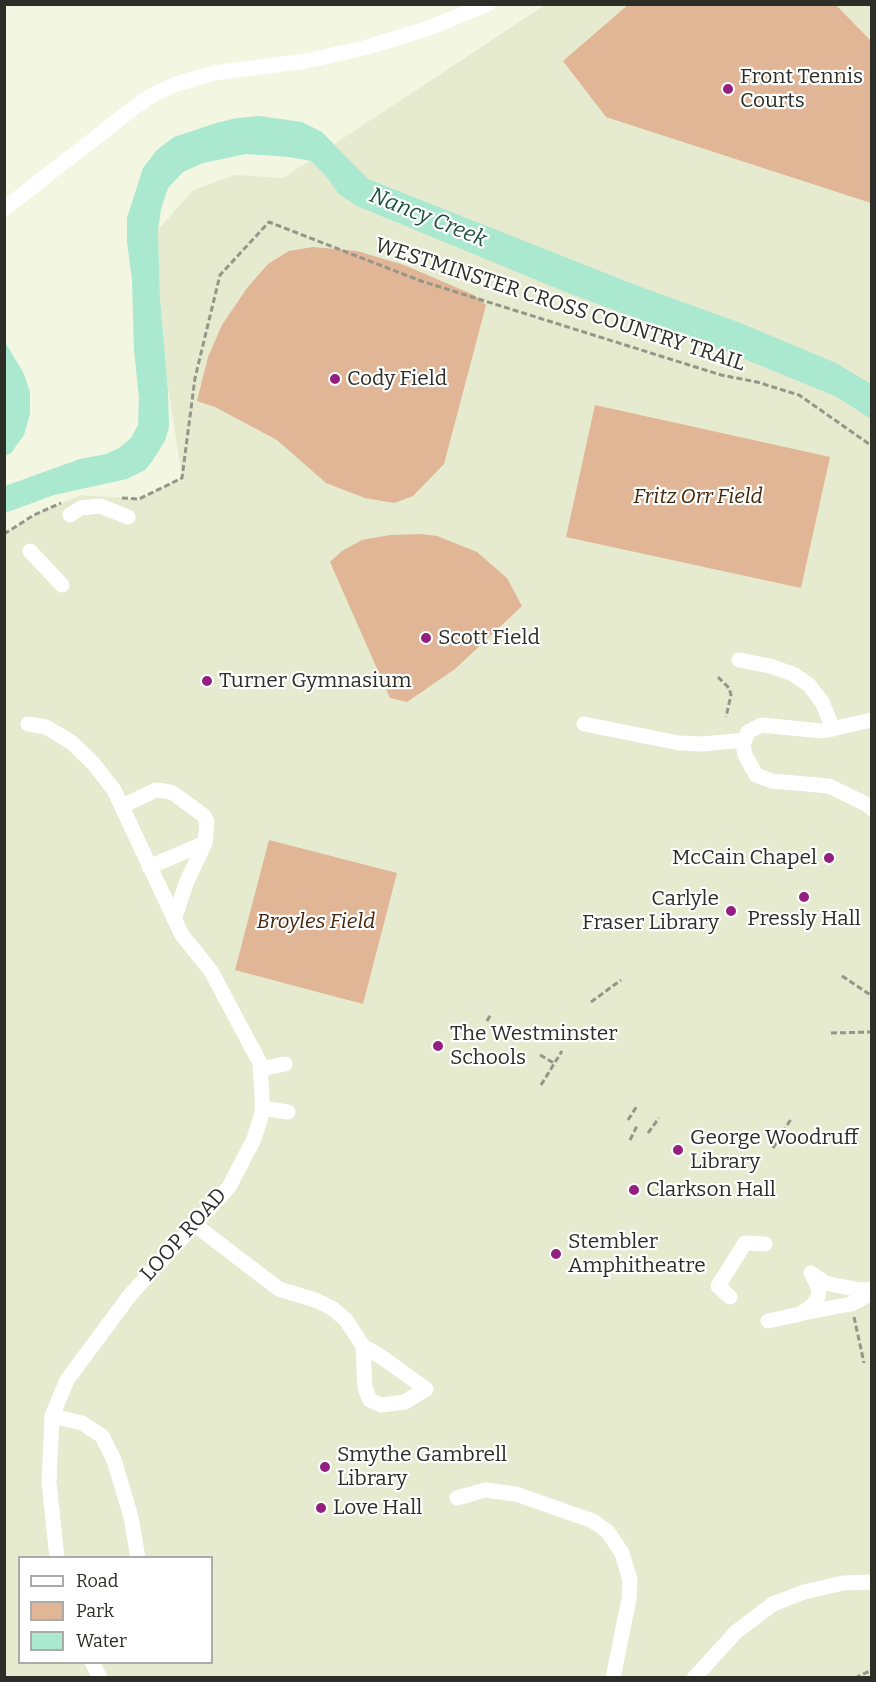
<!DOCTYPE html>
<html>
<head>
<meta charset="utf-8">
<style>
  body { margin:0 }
  #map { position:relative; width:876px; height:1682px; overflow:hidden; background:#f3f6e1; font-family:Bitter,serif }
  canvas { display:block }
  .frame { position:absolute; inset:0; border:6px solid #2d2e27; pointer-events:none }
  .legend { position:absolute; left:18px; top:1556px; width:195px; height:108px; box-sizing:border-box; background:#fff; border:2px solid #ababa9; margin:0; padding:8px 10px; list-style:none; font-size:18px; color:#2d2e27 }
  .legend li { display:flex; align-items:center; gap:12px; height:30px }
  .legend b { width:30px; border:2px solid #ababa9 }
</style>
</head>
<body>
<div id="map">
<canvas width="876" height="1682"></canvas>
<div class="frame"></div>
<ul class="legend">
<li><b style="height:8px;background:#fff"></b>Road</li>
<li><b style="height:16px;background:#e0b696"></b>Park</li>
<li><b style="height:16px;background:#aae8d0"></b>Water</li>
</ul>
</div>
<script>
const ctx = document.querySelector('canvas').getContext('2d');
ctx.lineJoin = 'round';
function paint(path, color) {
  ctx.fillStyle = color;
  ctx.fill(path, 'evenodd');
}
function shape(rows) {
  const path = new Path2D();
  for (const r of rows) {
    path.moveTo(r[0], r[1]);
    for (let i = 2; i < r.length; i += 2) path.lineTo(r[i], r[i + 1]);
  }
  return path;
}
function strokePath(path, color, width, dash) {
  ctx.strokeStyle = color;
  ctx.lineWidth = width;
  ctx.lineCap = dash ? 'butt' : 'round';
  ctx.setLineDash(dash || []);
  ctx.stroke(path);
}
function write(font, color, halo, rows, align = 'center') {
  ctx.font = font + ' Bitter,serif';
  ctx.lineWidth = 4.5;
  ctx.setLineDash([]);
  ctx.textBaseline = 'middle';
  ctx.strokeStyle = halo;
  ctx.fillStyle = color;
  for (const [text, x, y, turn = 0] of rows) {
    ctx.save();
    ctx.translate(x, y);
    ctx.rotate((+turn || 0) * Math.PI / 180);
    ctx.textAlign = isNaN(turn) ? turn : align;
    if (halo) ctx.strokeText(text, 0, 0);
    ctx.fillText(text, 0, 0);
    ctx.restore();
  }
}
const built = shape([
  [545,5,871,5,871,1677,5,1678,5,534,34,515,81,495,139,499,182,478,167,380,160,298,158,230,193,190,235,175,283,178],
  [20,1558,212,1558,212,1662,20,1662]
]);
const green = shape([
  [629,4,836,5,871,41,871,203,606,117,563,61],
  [313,247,357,251,404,265,474,295,486,305,444,464,413,496,394,503,365,498,326,483,277,440,215,407,197,401,208,357,222,325,247,288,268,264,289,251],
  [595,405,830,457,801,588,566,537],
  [420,534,437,536,477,552,507,578,522,606,455,669,407,702,390,698,330,562,342,551,362,540,390,535],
  [269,840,397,873,363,1004,235,970]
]);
const water = shape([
  [259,116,302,122,322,132,368,179,638,286,738,322,836,363,871,384,871,419,837,397,742,358,563,291,357,206,339,194,326,176,311,161,289,157,246,154,203,163,183,172,168,188,161,209,158,231,160,298,168,391,169,427,165,441,153,460,145,470,127,479,54,495,5,513,5,486,80,459,106,454,119,448,131,438,138,425,139,398,134,350,132,280,127,242,127,218,143,168,157,150,174,137,216,123,237,118],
  [5,342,23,372,30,392,30,414,24,435,11,453,5,456]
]);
const path = shape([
  [122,498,139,499,182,478,195,378,220,275,269,222,421,281,721,375,757,382,789,392,799,395,872,446],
  [4,534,34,515,61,503],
  [718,677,729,688,731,695,726,717],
  [842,976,872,996],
  [591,1002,621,980],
  [487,1021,491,1014],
  [831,1033,872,1032],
  [540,1055,554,1063],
  [541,1085,562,1051],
  [628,1120,637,1106],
  [648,1133,659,1118],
  [630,1140,637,1126],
  [773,1148,791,1119],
  [854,1317,864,1363],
  [855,1678,872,1670]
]);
const minor = shape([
  [4,209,135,107,154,94,176,84,214,73,306,61,364,48,429,28,488,4],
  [70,515,81,508,100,506,128,517],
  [30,551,62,585],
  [739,660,770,666,793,674,809,685,822,702,833,729],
  [872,720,822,731,761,725,748,732,743,745,745,755,756,775,772,781,829,786,866,804,872,809],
  [28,724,46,727,71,742,93,763,114,790,182,935,211,971,260,1063,262,1097,262,1113,254,1139,229,1187,130,1295,67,1380,52,1416,49,1482,57,1558],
  [584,724,679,743,702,744,745,740],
  [122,806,156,790,165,791,173,793,203,815,207,822,205,843,187,881,174,919],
  [149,867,205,843],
  [261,1069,285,1064],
  [262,1108,288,1112],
  [195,1225,279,1289,315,1300,332,1308,346,1320,363,1346],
  [811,1273,825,1283,860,1290,872,1289],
  [730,1297,718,1286,745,1243,765,1244],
  [803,1313,851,1304,872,1293],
  [768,1321,800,1314,812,1306,818,1297,819,1289,811,1273],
  [363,1346,383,1358,426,1389,405,1402,381,1405,370,1400,365,1388,363,1346],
  [52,1416,82,1423,102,1436,114,1460,131,1517,138,1558],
  [457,1498,485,1490,516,1494,593,1521,608,1532,622,1553,630,1580,629,1599,613,1678],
  [92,1662,100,1678],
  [694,1678,736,1632,773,1604,804,1592,843,1583,872,1582]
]);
const markers = [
  [728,89,6,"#932080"],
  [335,379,6,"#932080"],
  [426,638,6,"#932080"],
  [207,681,6,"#932080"],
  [829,858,6,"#932080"],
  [804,897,6,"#932080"],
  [731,911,6,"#932080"],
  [438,1046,6,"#932080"],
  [678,1150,6,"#932080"],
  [634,1190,6,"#932080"],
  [556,1254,6,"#932080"],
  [325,1467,6,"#932080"],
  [321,1508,6,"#932080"]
];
const poiNames = [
  ["Front Tennis",740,77],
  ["Courts",740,101],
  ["Cody Field",347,379],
  ["Scott Field",438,638],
  ["Turner Gymnasium",219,681],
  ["McCain Chapel",817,858,"right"],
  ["Carlyle",719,899,"right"],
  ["Fraser Library",719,923,"right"],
  ["Pressly Hall",804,919,"center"],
  ["The Westminster",450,1034],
  ["Schools",450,1058],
  ["George Woodruff",690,1138],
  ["Library",690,1162],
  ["Clarkson Hall",646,1190],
  ["Stembler",568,1242],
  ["Amphitheatre",568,1266],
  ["Smythe Gambrell",337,1455],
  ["Library",337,1479],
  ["Love Hall",333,1508]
];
const streetNames = [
  ["WESTMINSTER CROSS COUNTRY TRAIL",560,305,18],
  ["LOOP ROAD",184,1235,-48]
];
const parkNames = [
  ["Fritz Orr Field",698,497],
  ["Broyles Field",316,922]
];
const waterNames = [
  ["Nancy Creek",428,218,22]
];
paint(built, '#e6eacf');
paint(green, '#e0b696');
paint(water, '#aae8d0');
strokePath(path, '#949688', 3, [6, 3]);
strokePath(minor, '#fff', 15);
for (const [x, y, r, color] of markers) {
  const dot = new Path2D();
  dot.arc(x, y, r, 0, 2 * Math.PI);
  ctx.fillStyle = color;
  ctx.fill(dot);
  strokePath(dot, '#fff', 2);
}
write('21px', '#2d2e27', '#fff', poiNames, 'left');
write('21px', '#2d2e27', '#fff', streetNames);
write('italic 21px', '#45260a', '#fff', parkNames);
write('italic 22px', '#1e503f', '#fff', waterNames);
</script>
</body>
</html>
